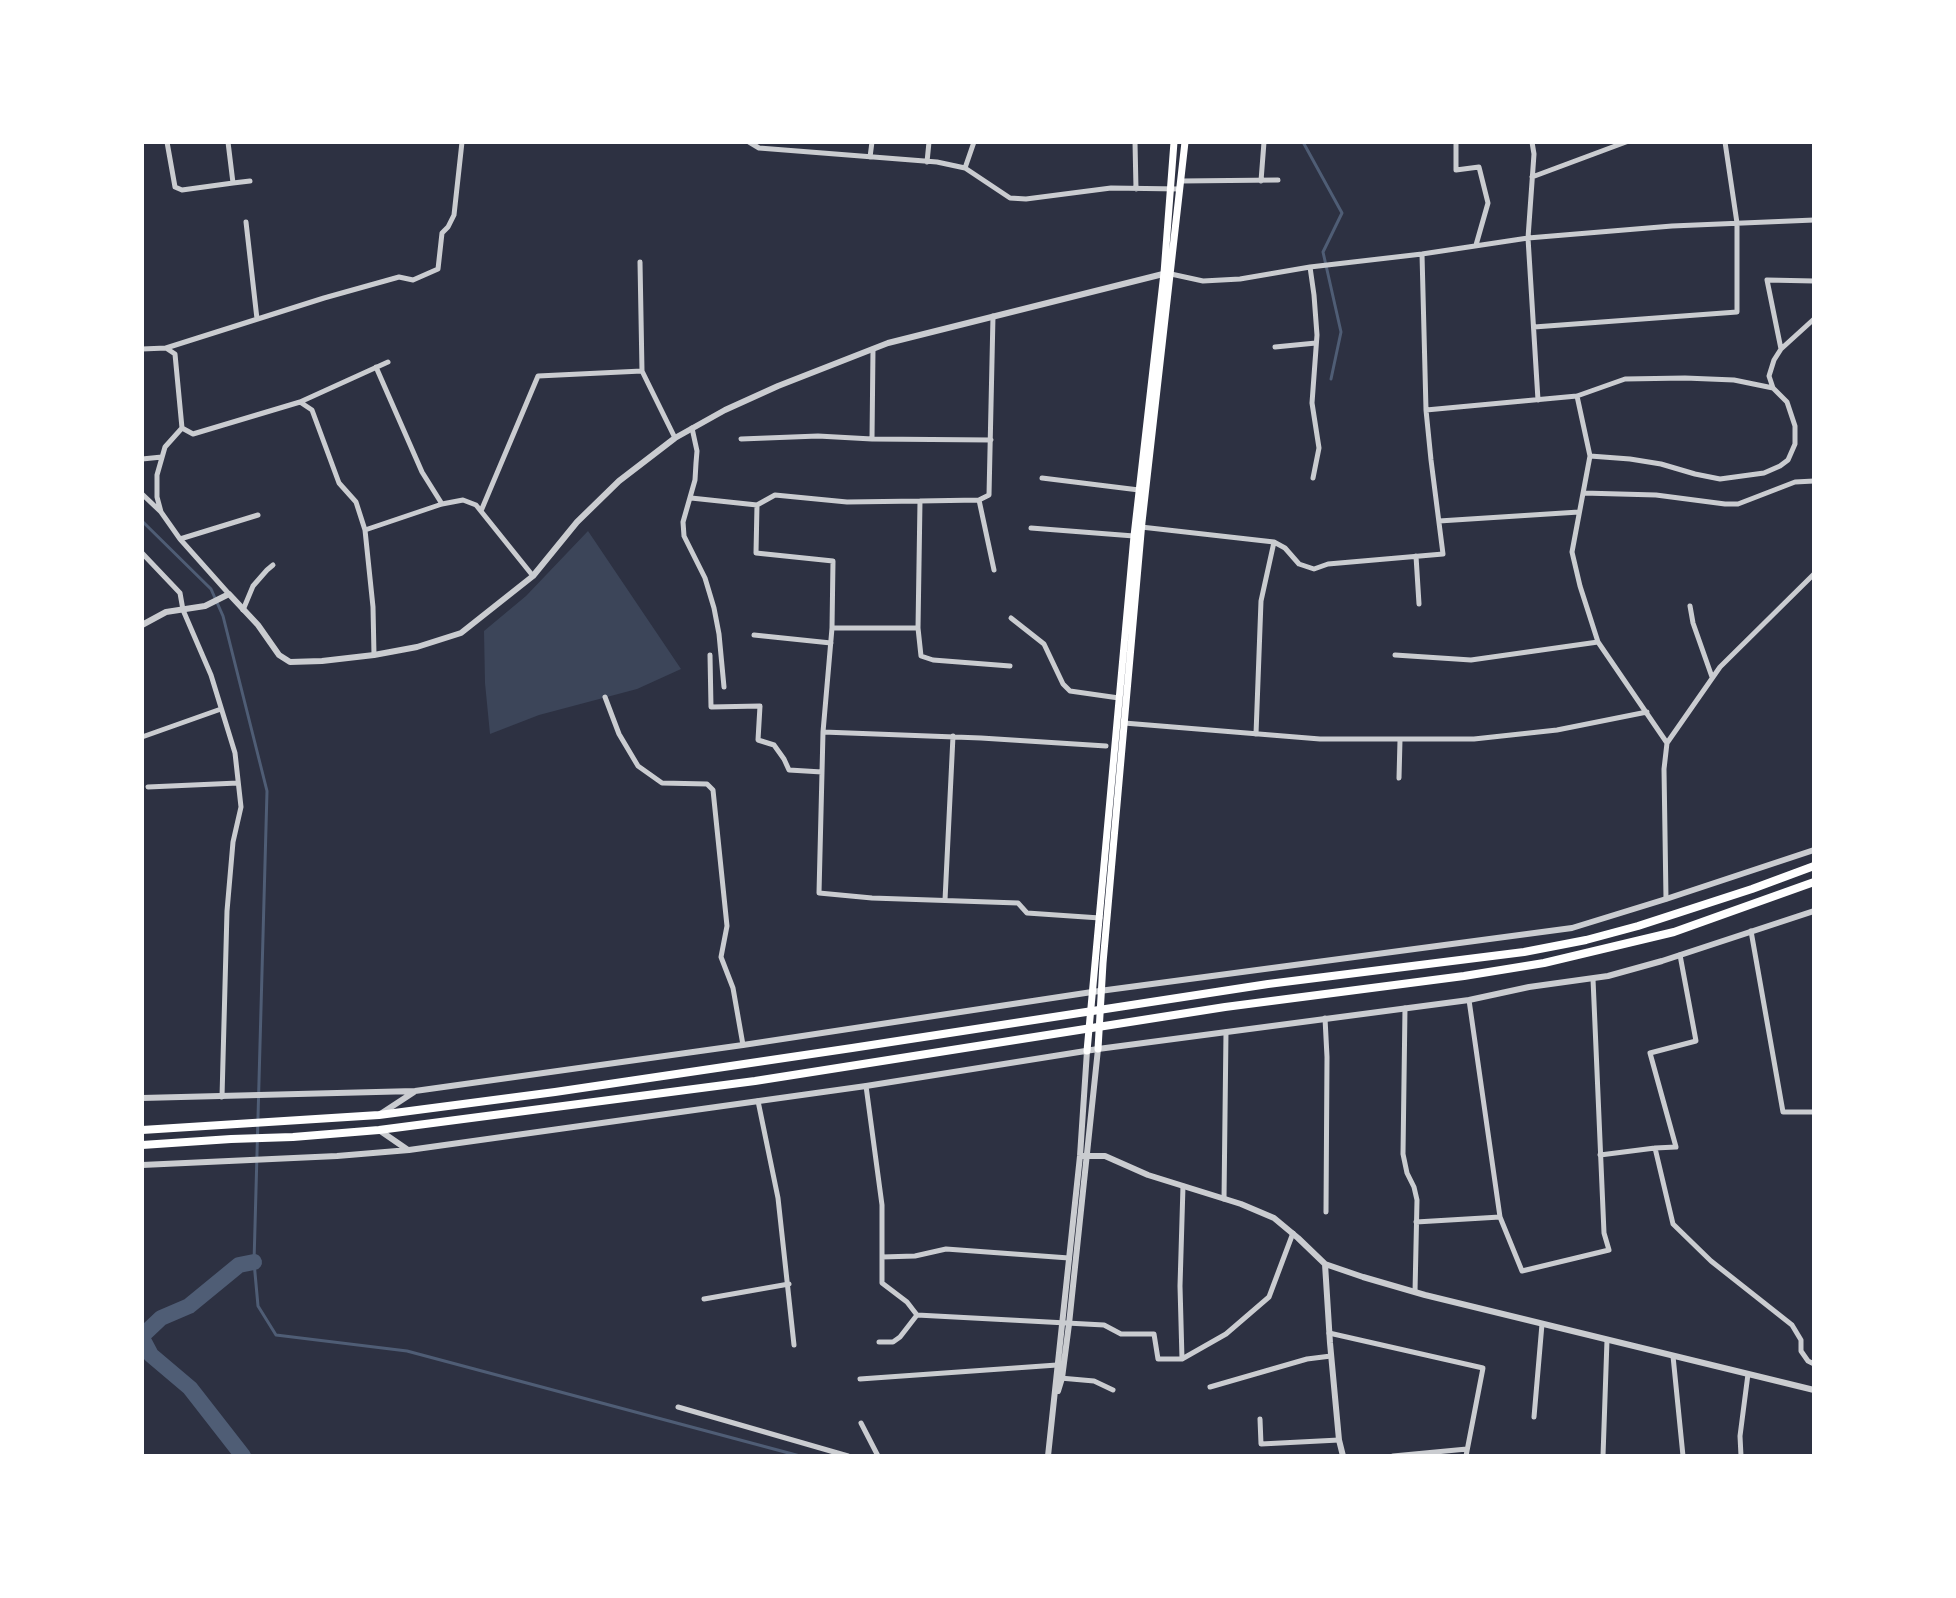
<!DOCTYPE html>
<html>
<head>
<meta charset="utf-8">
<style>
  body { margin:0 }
  #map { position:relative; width:1956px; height:1598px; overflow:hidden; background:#2d3142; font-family:"Work Sans",sans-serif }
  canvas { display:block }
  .frame { position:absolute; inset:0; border:144px solid #fff; pointer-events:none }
</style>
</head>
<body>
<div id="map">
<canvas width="1956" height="1598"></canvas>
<div class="frame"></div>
</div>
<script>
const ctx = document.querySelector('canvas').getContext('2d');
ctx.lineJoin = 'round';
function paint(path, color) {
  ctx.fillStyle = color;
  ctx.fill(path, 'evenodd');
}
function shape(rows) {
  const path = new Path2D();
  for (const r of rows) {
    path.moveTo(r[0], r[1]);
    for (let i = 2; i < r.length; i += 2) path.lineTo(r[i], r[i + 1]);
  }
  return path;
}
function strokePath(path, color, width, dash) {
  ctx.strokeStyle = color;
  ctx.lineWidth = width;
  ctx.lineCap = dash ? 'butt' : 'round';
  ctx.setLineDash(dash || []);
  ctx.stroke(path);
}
const green = shape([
  [588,531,681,669,637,689,539,715,490,734,485,683,484,631,526,596]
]);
const stream = shape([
  [1303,142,1342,213,1323,252,1341,332,1331,379],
  [142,521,211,589,223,616,267,791,254,1262,258,1306,276,1335,407,1351,800,1456]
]);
const river = shape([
  [142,1336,161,1318,189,1306,239,1265,254,1262],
  [142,1338,151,1355,190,1388,243,1456]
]);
const minor = shape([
  [167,142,175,187,182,190,233,183,228,142],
  [749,142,759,148,937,162,965,168,1010,198,1026,199,1111,188,1180,189],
  [1135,142,1136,189],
  [1456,142,1456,170,1479,167,1488,203,1476,245],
  [1532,142,1534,154,1528,238,1538,400],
  [870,157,872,142],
  [927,162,929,142],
  [965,168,974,142],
  [1532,177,1626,142],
  [1181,181,1278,180],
  [1261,181,1264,142],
  [233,183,250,181],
  [246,222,257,319],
  [640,262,642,371],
  [1310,267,1314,295,1317,335,1312,403,1319,448,1313,478],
  [1171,274,1203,281,1240,279,1310,267,1422,254,1528,238,1672,226,1814,220],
  [1534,327,1737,312,1737,223,1725,142],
  [1275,347,1316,343],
  [166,348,324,298,399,277,413,280,438,269,442,233,448,227,454,215,462,142],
  [142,349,166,348,175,354,182,428,193,434,300,402,312,410,339,483,356,502,365,530,373,607,374,655],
  [1781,349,1814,319],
  [376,367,422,472,442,504],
  [1577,396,1590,456,1572,552,1580,586,1598,642,1667,743,1664,769,1666,899],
  [300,402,388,362],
  [1426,410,1577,396,1625,379,1685,378,1734,380,1773,388],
  [182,428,165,447,157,475,157,497,161,512,180,539,229,594],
  [692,428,697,451,696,463,695,480,683,522,684,536,705,578,714,608,719,634,724,687],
  [741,439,818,436,872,439,991,440],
  [872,439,873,349],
  [1590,456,1630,459,1661,464,1695,474,1720,479,1764,473,1780,466,1788,460,1795,444,1795,426,1787,402,1773,388,1769,376,1774,360,1781,349,1767,280,1814,281],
  [142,459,162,457],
  [1042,478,1139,490],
  [1583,493,1656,495,1725,504,1738,504,1751,499,1795,482,1814,481],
  [142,494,161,512],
  [691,498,757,505,775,495,847,502,920,501],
  [979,500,989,495,993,316],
  [757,505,756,553,833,561,832,628,823,732,819,893,872,898,1018,903,1027,913,1100,918],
  [481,511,538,376,642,371,675,438],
  [1439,521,1579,512],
  [1141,527,1274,542,1285,548,1299,564,1314,569,1328,564,1443,554,1431,460,1426,410,1422,254],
  [1031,528,1134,536],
  [365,530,442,504,463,500,476,505,533,576],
  [180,539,258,515],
  [142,553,180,593,183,610,211,675,235,753,241,807,233,842,227,911,222,1097],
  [1416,556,1419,604],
  [1690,606,1693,623,1712,677],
  [243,610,253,586,267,570,273,565],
  [1011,618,1044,644,1063,684,1070,691,1119,698],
  [832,628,918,628,920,501,979,500,994,570],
  [918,628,921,656,933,660,1010,666],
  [754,635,831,643],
  [710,655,711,707,760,706,758,740,774,745,784,759,789,770,822,772],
  [1395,655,1471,660,1598,642],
  [605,697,619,734,638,766,662,783,707,784,713,790,727,926,721,957,733,988,743,1045],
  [1124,723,1320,739,1474,739,1557,730,1647,712],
  [823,732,981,738,1106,746],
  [1256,734,1261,601,1274,542],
  [142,737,221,709],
  [1667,743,1720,667,1814,574],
  [1399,778,1400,740],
  [148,787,238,783],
  [945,900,953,736],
  [1751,931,1783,1112,1814,1112],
  [1405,1008,1403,1154,1407,1173,1414,1187,1417,1200,1415,1292],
  [1325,1018,1327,1057,1326,1212],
  [866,1086,882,1205,882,1283,907,1302,917,1315,1104,1325,1121,1334,1154,1334,1158,1359,1182,1359],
  [758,1101,778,1198,794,1345],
  [1655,1148,1673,1224,1711,1261,1792,1325,1801,1340,1801,1351,1808,1361,1814,1364],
  [1600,1155,1655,1148,1676,1147,1650,1053,1696,1041,1680,955],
  [1183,1186,1180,1286,1182,1359,1226,1334,1269,1297,1293,1233],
  [1224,1199,1226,1032],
  [1500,1217,1522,1271,1609,1250,1604,1233,1593,979],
  [1416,1222,1500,1217,1469,1000],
  [882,1257,915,1256,946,1249,1069,1258],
  [704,1299,789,1284],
  [1329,1333,1483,1368,1466,1456],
  [879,1342,893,1342,900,1337,917,1315],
  [1673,1356,1683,1456],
  [1060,1378,1094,1381,1113,1390],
  [860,1379,1057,1365],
  [1210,1387,1307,1359,1331,1356],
  [678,1407,848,1456],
  [1534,1417,1542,1324],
  [1260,1419,1261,1444,1339,1440],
  [861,1423,878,1456],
  [1393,1456,1467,1449],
  [1603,1456,1607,1340],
  [1741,1456,1740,1436,1748,1374]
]);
const tertiary = shape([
  [142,625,166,612,205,606,229,594,258,625,279,655,290,662,322,661,374,655,417,647,461,633,533,576,577,522,619,481,675,438,725,410,778,386,888,343,1167,273],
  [142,1098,415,1091,743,1045,1092,992,1572,928,1666,899,1814,850],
  [382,1113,414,1092],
  [379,1130,408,1150],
  [1080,1156,1105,1156,1148,1175,1241,1204,1274,1218,1298,1238,1325,1264,1363,1277,1425,1295,1814,1390],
  [142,1165,337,1156,409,1150,866,1086,1098,1049,1469,1000,1529,987,1608,976,1662,961,1814,911],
  [1325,1264,1330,1343,1339,1440,1343,1456],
  [1058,1391,1062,1378,1069,1324,1098,1049],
  [1048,1456,1080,1156,1087,1051]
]);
const secondary = shape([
  [1098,1049,1103,963,1142,522,1185,142],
  [1087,1051,1134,536,1164,273,1174,142]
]);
const trunk = shape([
  [142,1130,379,1115,555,1092,852,1048,1268,984,1524,952,1586,940,1638,926,1752,889,1814,866],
  [142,1145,231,1139,293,1137,379,1130,755,1081,1225,1007,1464,976,1544,963,1674,932,1814,882]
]);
paint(green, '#3c4559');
strokePath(stream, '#4f5d75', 3);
strokePath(river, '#4f5d75', 16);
strokePath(minor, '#caccd0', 5);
strokePath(tertiary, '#caccd0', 6);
strokePath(secondary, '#fff', 7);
strokePath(trunk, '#fff', 8);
</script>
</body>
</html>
